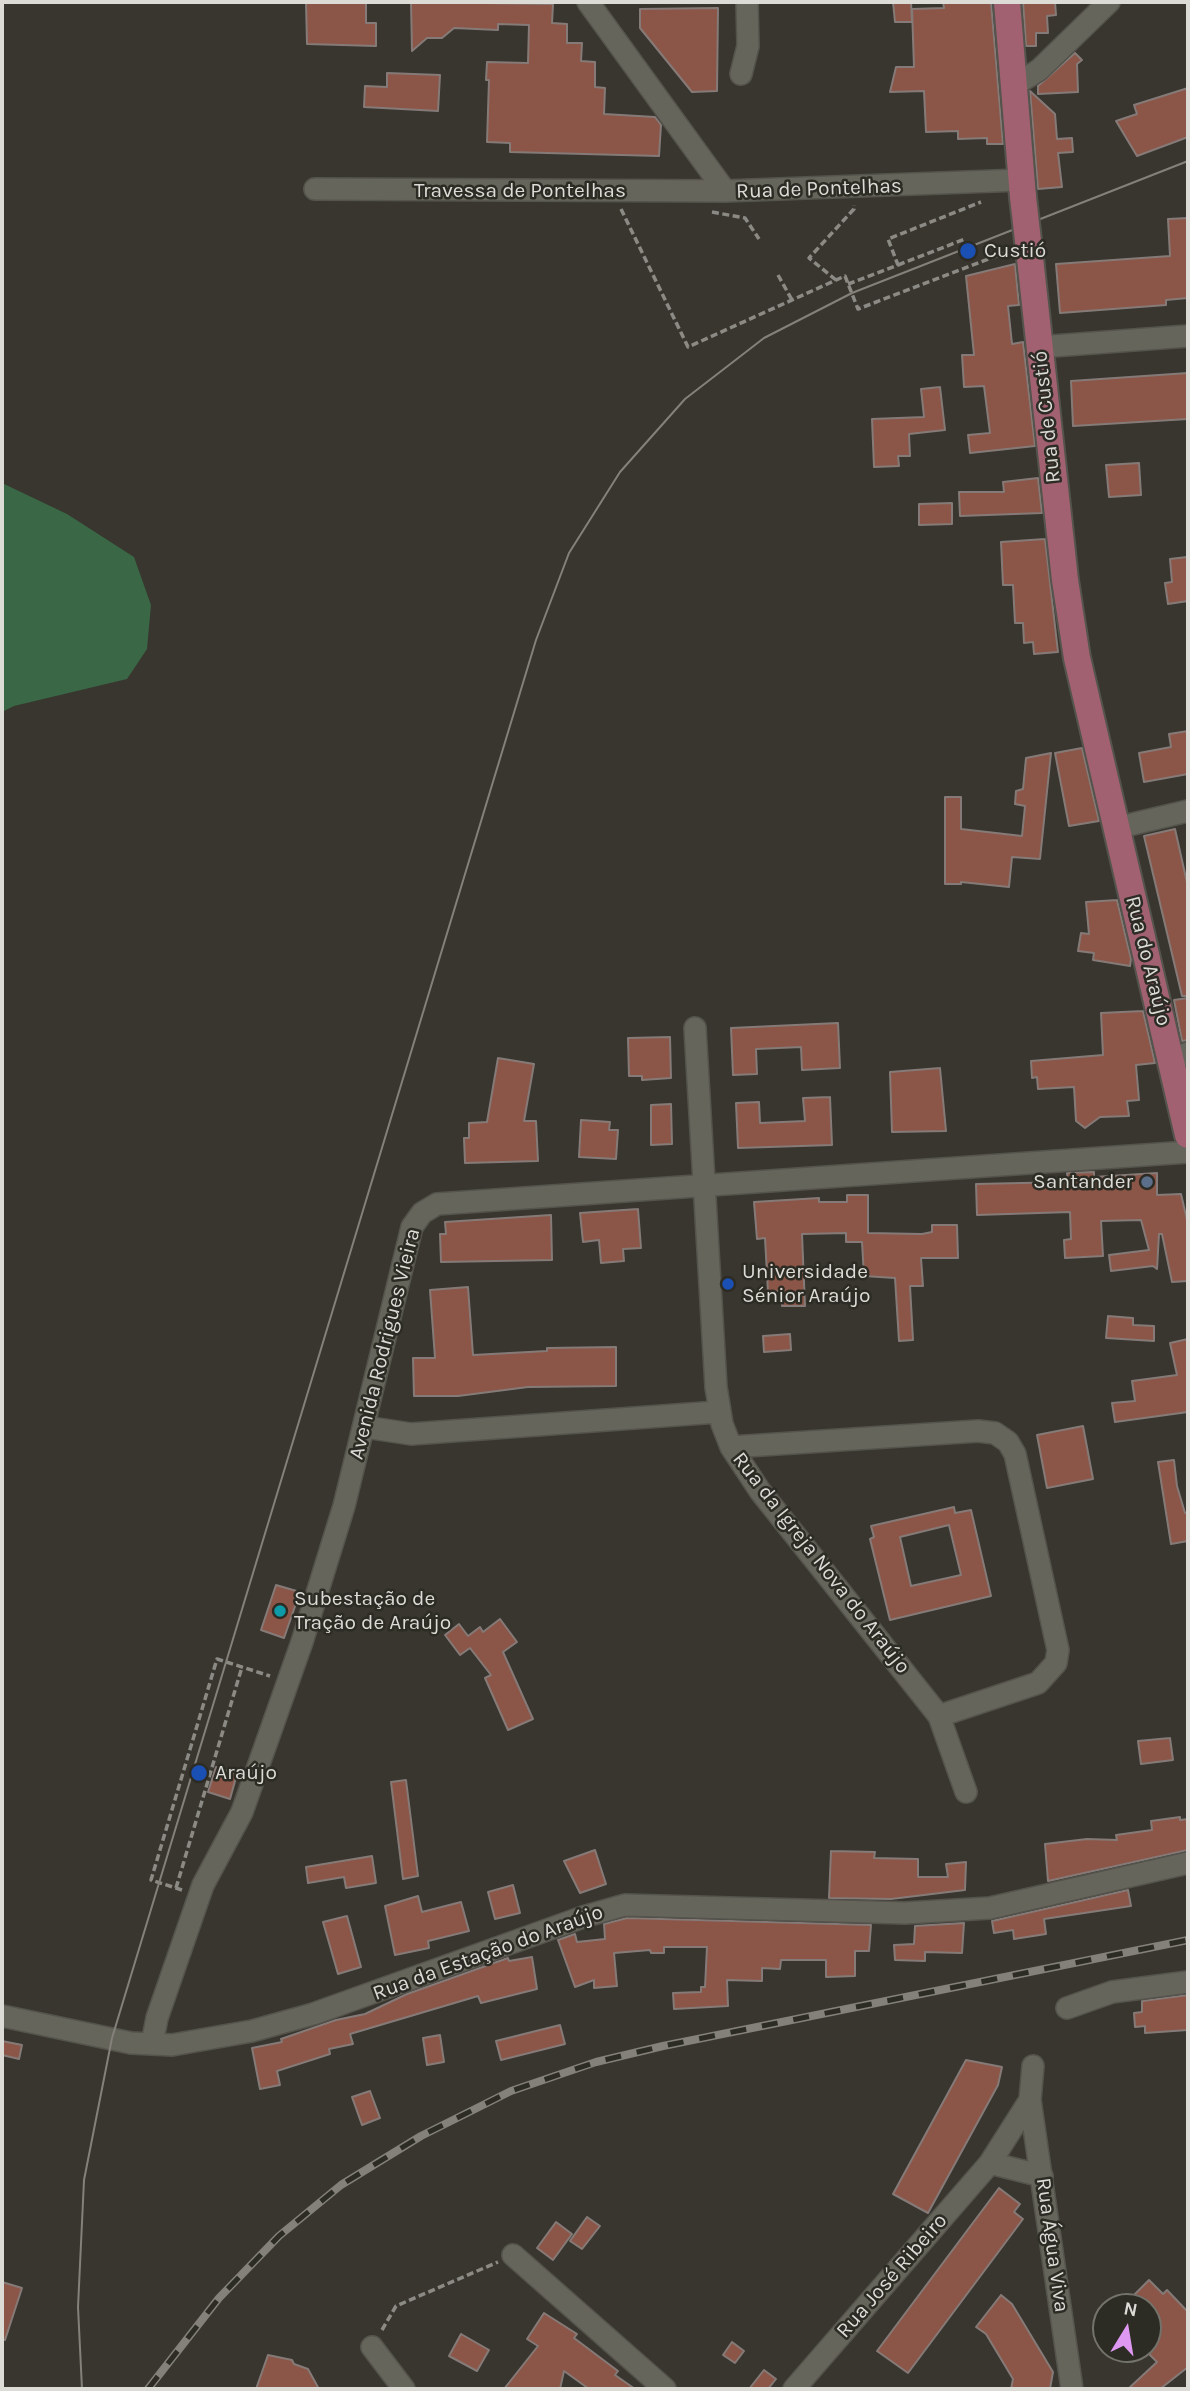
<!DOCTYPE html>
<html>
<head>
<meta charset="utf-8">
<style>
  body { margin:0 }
  #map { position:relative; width:1190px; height:2391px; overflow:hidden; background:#38362e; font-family:Karla,sans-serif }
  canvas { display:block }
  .frame { position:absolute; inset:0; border:4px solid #dcdbd6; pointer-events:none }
  .north { position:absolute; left:1092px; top:2293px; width:70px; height:70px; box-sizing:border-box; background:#2d2c24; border:2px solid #73726b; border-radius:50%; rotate:11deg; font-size:19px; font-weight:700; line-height:28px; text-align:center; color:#dcdbd6 }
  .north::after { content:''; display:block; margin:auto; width:24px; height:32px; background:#de98f2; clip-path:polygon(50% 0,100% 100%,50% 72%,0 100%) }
</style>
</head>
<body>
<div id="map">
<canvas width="1190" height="2391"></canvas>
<div class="frame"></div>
<div class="north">N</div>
</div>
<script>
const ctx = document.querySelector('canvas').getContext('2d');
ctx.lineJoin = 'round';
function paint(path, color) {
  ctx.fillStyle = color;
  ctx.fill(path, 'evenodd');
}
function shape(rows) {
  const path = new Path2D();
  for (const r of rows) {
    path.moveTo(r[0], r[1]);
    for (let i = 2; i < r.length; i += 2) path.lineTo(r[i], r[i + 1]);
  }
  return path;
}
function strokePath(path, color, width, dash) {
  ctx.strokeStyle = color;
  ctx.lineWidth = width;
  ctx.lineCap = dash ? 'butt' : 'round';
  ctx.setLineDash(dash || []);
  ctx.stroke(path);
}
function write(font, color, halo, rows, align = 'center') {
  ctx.font = font + ' Karla,sans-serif';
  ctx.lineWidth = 5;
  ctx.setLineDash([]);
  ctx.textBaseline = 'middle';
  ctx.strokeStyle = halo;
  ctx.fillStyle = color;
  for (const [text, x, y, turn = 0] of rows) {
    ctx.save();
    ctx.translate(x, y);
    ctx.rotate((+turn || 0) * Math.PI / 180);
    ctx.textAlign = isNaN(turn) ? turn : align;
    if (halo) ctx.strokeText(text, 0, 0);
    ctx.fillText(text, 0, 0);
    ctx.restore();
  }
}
const forest = shape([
  [2,483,67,514,134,557,151,605,147,649,127,679,14,706,2,712]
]);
const building = shape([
  [306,2,366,2,366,23,376,23,376,46,307,44,306,2],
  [411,2,553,4,552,23,567,24,567,43,582,43,581,61,595,62,595,87,605,88,604,114,655,117,661,125,659,156,510,152,510,143,487,142,489,80,486,80,487,62,528,63,529,25,498,24,498,30,454,28,442,38,427,38,412,51,411,2],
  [893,2,911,2,912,22,895,22,893,2],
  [943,2,991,2,1003,144,987,144,987,138,958,139,958,131,926,132,924,91,890,92,896,67,914,67,912,9,944,8,943,2],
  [1023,2,1055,2,1056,15,1047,16,1048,33,1036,33,1036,46,1026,46,1023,2],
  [718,8,717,91,692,92,640,28,640,9,718,8],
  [1075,53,1082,60,1077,64,1078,92,1038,94,1038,86,1075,53],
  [387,73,440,75,438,111,364,107,365,86,387,87,387,73],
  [1188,88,1188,137,1137,156,1116,121,1137,114,1134,105,1188,88],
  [1030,91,1055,114,1057,139,1072,138,1073,152,1058,153,1062,187,1038,189,1030,91],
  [1188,218,1188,298,1166,300,1166,305,1060,313,1056,264,1170,256,1168,219,1188,218],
  [1015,264,1019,305,1008,306,1012,344,1023,342,1035,446,970,453,968,435,990,433,984,386,964,387,962,355,974,355,966,276,1015,264],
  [1188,373,1188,419,1073,426,1071,381,1188,373],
  [940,387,945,430,909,434,910,456,898,456,899,466,874,467,872,419,924,417,921,389,940,387],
  [1139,463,1141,495,1109,497,1106,465,1139,463],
  [1038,478,1042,513,960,516,959,492,1004,492,1003,482,1038,478],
  [952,503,952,524,919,525,919,504,952,503],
  [1045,539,1058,652,1034,654,1033,642,1024,643,1023,623,1015,623,1013,585,1003,585,1001,542,1045,539],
  [1187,557,1188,601,1168,604,1165,583,1172,582,1170,559,1187,557],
  [1188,731,1188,774,1144,782,1139,753,1171,747,1169,734,1188,731],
  [1082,748,1099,821,1069,826,1055,753,1082,748],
  [1051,753,1040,859,1012,857,1009,887,961,882,961,884,945,884,945,797,961,797,961,829,1022,836,1025,806,1015,804,1016,791,1023,789,1026,758,1051,753],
  [1175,829,1188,887,1188,996,1182,996,1144,836,1175,829],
  [1117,900,1131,959,1130,966,1093,960,1094,953,1078,951,1081,933,1089,934,1086,902,1117,900],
  [1188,998,1188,1040,1182,1041,1174,1000,1188,998],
  [1143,1011,1155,1063,1136,1065,1139,1100,1127,1101,1129,1116,1100,1117,1085,1128,1076,1121,1074,1087,1038,1089,1037,1077,1032,1078,1031,1061,1103,1055,1101,1013,1143,1011],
  [838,1023,840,1068,802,1070,801,1047,756,1049,757,1074,733,1075,731,1028,838,1023],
  [670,1037,671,1078,642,1080,642,1076,629,1076,628,1038,670,1037],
  [498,1058,534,1064,524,1121,536,1121,538,1161,465,1163,464,1138,469,1138,469,1123,487,1122,498,1058],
  [940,1068,946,1131,892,1132,890,1072,940,1068],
  [830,1097,832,1145,738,1148,736,1103,759,1102,760,1123,805,1121,803,1098,830,1097],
  [671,1104,672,1144,651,1145,651,1105,671,1104],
  [581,1120,610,1122,609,1130,618,1130,616,1159,579,1157,581,1120],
  [1094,1172,1094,1177,1157,1173,1157,1195,1181,1194,1188,1224,1188,1281,1172,1282,1162,1234,1159,1234,1157,1269,1153,1266,1111,1271,1109,1255,1149,1250,1141,1220,1101,1221,1103,1256,1065,1258,1064,1240,1071,1239,1070,1212,977,1215,976,1184,1068,1182,1067,1173,1094,1172],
  [847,1195,868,1195,868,1233,922,1234,932,1232,932,1225,957,1225,958,1258,921,1258,923,1286,910,1286,913,1340,899,1341,895,1278,864,1276,862,1242,846,1242,846,1233,802,1234,805,1306,782,1306,781,1291,768,1292,765,1238,757,1239,754,1202,819,1198,819,1202,847,1202,847,1195],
  [638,1209,641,1248,623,1249,624,1261,601,1263,599,1240,583,1242,580,1213,638,1209],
  [551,1215,552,1260,441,1262,440,1234,446,1234,445,1222,551,1215],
  [468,1287,473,1355,547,1351,547,1348,616,1347,616,1386,528,1387,458,1396,414,1396,413,1358,435,1358,430,1290,468,1287],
  [1108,1316,1133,1318,1133,1325,1154,1326,1154,1341,1106,1338,1108,1316],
  [790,1334,791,1350,764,1352,763,1336,790,1334],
  [1188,1339,1188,1412,1115,1422,1112,1403,1135,1401,1132,1381,1177,1375,1170,1343,1188,1339],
  [1083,1426,1093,1479,1047,1488,1037,1435,1083,1426],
  [1174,1460,1177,1486,1185,1513,1188,1513,1188,1541,1171,1544,1158,1462,1174,1460],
  [954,1507,955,1513,971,1510,991,1596,890,1620,870,1539,874,1537,871,1526,954,1507],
  [949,1525,961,1575,911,1586,900,1537,949,1525],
  [276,1585,300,1592,284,1638,261,1630,276,1585],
  [500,1619,517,1642,503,1652,533,1719,508,1730,485,1678,491,1675,470,1648,460,1655,445,1635,459,1624,468,1636,480,1627,483,1632,500,1619],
  [1170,1738,1173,1760,1141,1764,1138,1741,1170,1738],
  [216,1767,237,1774,230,1799,208,1792,216,1767],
  [406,1780,418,1876,403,1879,391,1782,406,1780],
  [1180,1817,1180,1820,1188,1819,1188,1850,1048,1881,1045,1844,1087,1839,1117,1840,1116,1835,1152,1830,1151,1821,1180,1817],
  [595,1850,606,1884,580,1893,564,1861,595,1850],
  [831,1851,875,1852,874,1858,918,1859,918,1877,948,1877,946,1864,966,1862,965,1890,891,1899,829,1898,831,1851],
  [372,1856,376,1883,346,1888,344,1877,308,1883,306,1867,372,1856],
  [513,1885,520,1913,495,1919,488,1892,513,1885],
  [1128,1890,1131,1906,1044,1919,1046,1934,1014,1939,1013,1930,994,1933,992,1921,1128,1890],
  [418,1896,422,1912,461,1902,469,1931,428,1941,429,1948,395,1955,385,1906,418,1896],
  [347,1916,361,1967,338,1974,323,1922,347,1916],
  [627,1918,871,1925,869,1951,855,1951,855,1976,826,1977,826,1960,781,1960,780,1969,762,1968,762,1981,727,1980,728,2006,674,2009,673,1993,701,1992,701,1987,705,1987,707,1947,664,1947,664,1953,651,1953,650,1950,614,1953,617,1986,594,1988,594,1980,575,1987,558,1940,575,1934,577,1942,605,1939,604,1924,627,1918],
  [964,1923,962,1953,925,1952,925,1961,895,1960,894,1945,914,1944,915,1926,964,1923],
  [532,1957,537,1989,481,2003,478,1996,350,2034,353,2044,329,2049,330,2054,277,2071,280,2085,260,2089,252,2048,282,2042,281,2039,336,2020,365,2014,407,1994,508,1958,509,1961,532,1957],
  [1188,1995,1188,2030,1145,2033,1145,2026,1135,2027,1134,2013,1142,2012,1142,2001,1188,1995],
  [560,2025,565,2044,501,2060,496,2041,560,2025],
  [440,2035,444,2062,427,2065,423,2038,440,2035],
  [2,2041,22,2045,19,2059,2,2055,2,2041],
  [966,2060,1002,2067,998,2085,928,2213,893,2194,966,2060],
  [370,2091,380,2118,362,2125,352,2097,370,2091],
  [999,2188,1020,2204,1014,2212,1023,2219,908,2373,877,2351,999,2188],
  [587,2217,600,2226,582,2249,570,2241,587,2217],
  [556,2222,572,2234,553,2260,537,2248,556,2222],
  [1149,2280,1163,2294,1167,2290,1188,2312,1188,2367,1160,2389,1128,2389,1157,2362,1148,2353,1148,2307,1122,2307,1149,2280],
  [2,2282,22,2288,5,2340,2,2339,2,2282],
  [1001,2295,1012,2304,1053,2372,1050,2389,1011,2389,1013,2379,986,2334,976,2327,1001,2295],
  [544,2313,577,2334,574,2338,618,2371,615,2375,635,2389,589,2389,564,2371,560,2389,504,2389,538,2346,527,2339,544,2313],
  [461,2334,489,2350,477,2371,449,2356,461,2334],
  [732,2342,744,2351,735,2363,723,2355,732,2342],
  [268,2355,292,2360,294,2364,308,2369,319,2389,256,2389,268,2355],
  [764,2370,776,2379,768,2389,749,2389,764,2370]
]);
const path = shape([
  [621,209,688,347,845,276,858,309,1007,252],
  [712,212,745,218,759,239],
  [898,265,965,239],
  [778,275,792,300],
  [836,280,809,258,854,209,854,205],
  [848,284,898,265,888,239,981,202],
  [176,1888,242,1667],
  [182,1890,151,1880,217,1659,270,1676],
  [382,2330,396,2306,498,2262]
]);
const minor = shape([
  [588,2,725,191,1021,180],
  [741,74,748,46,747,2],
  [1013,86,1039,70,1109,2],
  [315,189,725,191],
  [1039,347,1188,336],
  [1116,828,1188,811],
  [695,1028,716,1387,722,1424,731,1447,760,1491,939,1716,966,1792],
  [1172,1059,1188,1053],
  [365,1427,411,1434,718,1412],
  [731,1447,978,1431,995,1433,1008,1442,1015,1454,1058,1650,1056,1663,1038,1683,939,1716],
  [1067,2008,1112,1992,1188,1982],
  [2,2016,131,2043,172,2045,252,2031,313,2014,586,1916,625,1905,905,1913,990,1908,1188,1863],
  [152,2044,157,2018,203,1885,242,1812,302,1642,344,1506,412,1227,422,1213,437,1204,1188,1152],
  [1030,2100,1072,2389],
  [990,2163,1042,2176],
  [513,2255,665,2389],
  [372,2347,404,2389],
  [794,2389,990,2163,1030,2100,1033,2066]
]);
const major = shape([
  [1007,2,1023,197],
  [1031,267,1065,580,1077,658,1188,1135]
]);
const tram = shape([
  [82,2389,78,2307,84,2180,112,2038,536,640,569,553,620,472,685,399,764,338,852,293,1188,161]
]);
const rail = shape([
  [148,2389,219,2298,279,2236,341,2185,421,2136,511,2091,596,2062,663,2046,1188,1940]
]);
const majorBridge = shape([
  [1023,197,1031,267]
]);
const markers = [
  [968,251,9,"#1a4fb4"],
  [1147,1182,7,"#5c6f8a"],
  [728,1284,7,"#1a4fb4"],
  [280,1611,7,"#0f9aa8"],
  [199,1773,9,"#1a4fb4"]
];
const streetNames = [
  ["Rua de Pontelhas",819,189,-2],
  ["Travessa de Pontelhas",520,191],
  ["Rua de Custió",1047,417,-96],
  ["Rua do Araújo",1148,961,76],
  ["Avenida Rodrigues Vieira",385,1344,-76],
  ["Rua da Igreja Nova do Araújo",821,1563,52],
  ["Rua da Estação do Araújo",488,1953,-20],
  ["Rua Água Viva",1052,2245,82],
  ["Rua José Ribeiro",892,2276,-49]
];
const poiNames = [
  ["Custió",984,251],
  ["Santander",1133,1182,"right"],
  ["Universidade",742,1272],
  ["Sénior Araújo",742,1296],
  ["Subestação de",294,1599],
  ["Tração de Araújo",294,1623],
  ["Araújo",215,1773]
];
paint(forest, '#3a6745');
paint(building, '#8b5647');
strokePath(building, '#857a77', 2);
strokePath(minor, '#54534c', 24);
strokePath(major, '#54534c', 30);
strokePath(path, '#8c8a84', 3.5, [7, 3.5]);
strokePath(minor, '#66655b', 21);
strokePath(major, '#a16171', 26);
strokePath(tram, '#83817a', 2);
strokePath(rail, '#83817a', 8);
strokePath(rail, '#2d2c24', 5, [16]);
strokePath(majorBridge, '#54534c', 30, []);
strokePath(majorBridge, '#a16171', 26);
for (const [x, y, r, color] of markers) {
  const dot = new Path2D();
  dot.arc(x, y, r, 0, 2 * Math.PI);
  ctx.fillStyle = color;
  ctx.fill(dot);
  strokePath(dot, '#2d2c24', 2.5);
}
write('21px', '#dcdbd6', '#2d2c24', streetNames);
write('21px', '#dcdbd6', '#2d2c24', poiNames, 'left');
</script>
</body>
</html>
